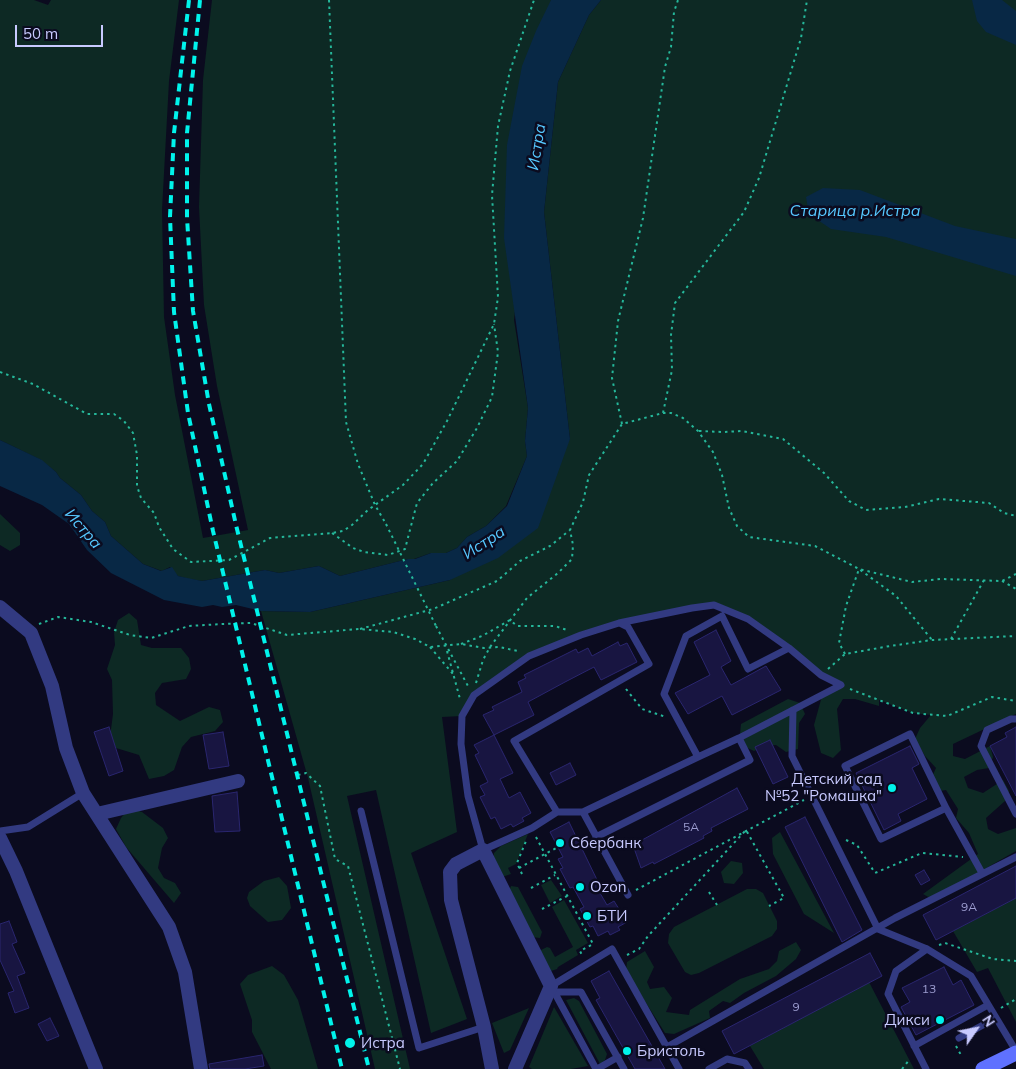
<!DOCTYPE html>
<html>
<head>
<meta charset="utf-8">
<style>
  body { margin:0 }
  #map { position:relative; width:1016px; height:1069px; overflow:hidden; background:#0b0b1f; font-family:Mulish,sans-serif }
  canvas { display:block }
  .north { position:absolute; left:951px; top:1004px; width:50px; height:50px; -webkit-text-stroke:4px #0b0b1f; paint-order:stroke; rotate:57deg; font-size:14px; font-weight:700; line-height:20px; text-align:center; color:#c8caff }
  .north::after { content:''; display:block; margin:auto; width:18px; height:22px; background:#c8caff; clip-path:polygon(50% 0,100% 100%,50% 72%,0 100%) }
  .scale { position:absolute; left:15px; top:25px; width:88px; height:22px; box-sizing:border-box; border:2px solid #c8caff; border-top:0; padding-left:6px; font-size:15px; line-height:18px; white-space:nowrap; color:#c8caff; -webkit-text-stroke:4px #0b0b1f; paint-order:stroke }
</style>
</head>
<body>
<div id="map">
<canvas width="1016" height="1069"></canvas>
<div class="north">N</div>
<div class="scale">50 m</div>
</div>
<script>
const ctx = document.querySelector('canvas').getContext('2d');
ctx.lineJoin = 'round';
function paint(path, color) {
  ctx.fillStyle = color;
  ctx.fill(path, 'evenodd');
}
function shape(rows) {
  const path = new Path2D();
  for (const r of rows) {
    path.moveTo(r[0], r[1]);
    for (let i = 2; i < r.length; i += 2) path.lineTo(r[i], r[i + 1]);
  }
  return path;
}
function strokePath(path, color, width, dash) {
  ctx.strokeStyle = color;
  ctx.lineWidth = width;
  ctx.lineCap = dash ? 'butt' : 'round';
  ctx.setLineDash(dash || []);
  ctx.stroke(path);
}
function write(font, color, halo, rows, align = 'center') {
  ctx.font = font + ' Mulish,sans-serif';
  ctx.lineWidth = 5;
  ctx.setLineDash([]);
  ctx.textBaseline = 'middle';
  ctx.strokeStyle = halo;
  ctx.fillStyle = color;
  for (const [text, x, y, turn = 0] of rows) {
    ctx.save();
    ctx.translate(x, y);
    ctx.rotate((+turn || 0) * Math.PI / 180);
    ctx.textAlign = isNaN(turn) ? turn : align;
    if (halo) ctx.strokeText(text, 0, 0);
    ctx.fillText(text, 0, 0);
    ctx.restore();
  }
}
const green = shape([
  [0,0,34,0,48,5,51,0,179,0,169,81,162,210,164,317,175,395,203,538,248,530,217,386,204,305,199,207,203,80,212,0,551,0,514,320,528,408,525,441,527,456,506,506,486,526,467,537,457,548,446,553,431,553,414,559,408,559,340,576,319,566,279,573,265,570,202,581,189,579,178,576,170,567,162,571,143,564,111,536,105,522,92,511,81,495,60,478,56,472,41,460,0,440],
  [601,0,1016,0,1016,714,953,744,953,756,965,759,990,746,993,757,989,768,977,770,964,777,968,788,983,793,1003,780,1009,791,1005,801,986,818,988,829,998,834,1016,828,1016,851,932,899,923,894,978,854,969,833,956,818,958,809,946,790,934,792,931,779,936,768,925,756,915,739,920,728,931,715,913,713,879,700,879,706,855,699,843,699,837,709,841,750,833,758,821,753,814,725,822,696,839,685,748,619,714,605,619,623,529,656,474,695,462,716,442,717,457,832,411,853,467,1019,431,1033,376,790,347,796,410,1069,375,1069,308,778,261,611,310,612,450,580,570,439,544,212,558,82,589,15],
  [0,514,20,533,20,545,10,551,0,545],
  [129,613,137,620,141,645,152,648,181,648,189,658,191,669,186,679,162,683,155,693,156,705,180,721,209,707,220,710,223,722,215,731,191,737,182,747,174,770,164,776,149,779,139,755,116,748,110,737,113,714,112,680,107,669,115,645,114,632,118,620],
  [788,699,800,703,805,714,799,723,798,749,786,752,776,745,765,746,754,751,739,744,741,724],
  [129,808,142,812,163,828,168,838,162,848,158,868,164,878,175,883,181,893,174,903,126,847,116,829,121,818],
  [780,832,834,933,804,914,773,854,772,838],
  [528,834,516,864,508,868,511,874,502,877,493,860,494,853,501,846],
  [731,861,742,863,743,873,734,884,724,883,721,872],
  [279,877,287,886,291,908,282,920,268,922,250,906,247,898,249,892,264,881],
  [551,880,562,896,550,903,541,885],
  [511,886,518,887,542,932,540,938,532,937,509,891],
  [747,889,756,889,763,893,777,921,777,929,772,936,699,973,691,975,685,972,668,943,669,934,674,927],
  [1016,898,1016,1022,988,968,977,972,953,931],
  [564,900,588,943,576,950,578,955,558,967,557,969,551,971,541,953,541,950,547,947,550,948,555,957,573,947,552,907],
  [796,942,801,950,796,959,776,976,744,993,730,1003,723,1001,709,1011,710,1018,674,1034,665,1033,626,971,627,962,645,951,654,967,647,982,650,989,664,987,672,998,666,1012,689,1015,690,1010,740,979,769,969,777,961,779,951],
  [272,966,284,975,298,1000,318,1069,271,1069,252,1032,252,1020,240,984,248,975],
  [869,982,914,1069,764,1069,750,1046],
  [574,998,579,1001,607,1054,605,1060,600,1064,566,1000],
  [554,1007,588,1066,571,1069,532,1069,529,1067],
  [529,1008,510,1050,504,1053,492,1023]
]);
const water = shape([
  [551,0,601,0,589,15,558,82,544,212,570,439,538,528,498,558,450,580,310,612,261,611,236,605,222,607,213,605,202,607,164,600,111,573,87,550,69,524,42,505,0,486,0,440,42,460,56,472,60,478,81,495,92,511,105,522,111,536,143,564,161,571,172,567,178,576,202,581,265,570,279,573,319,566,340,576,408,559,415,559,431,553,446,553,457,548,467,537,486,526,507,506,527,456,525,441,528,408,504,238,507,145,522,66,536,31],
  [972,0,1002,0,1016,11,1016,45,986,32,977,21],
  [823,188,860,190,955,226,1016,239,1016,276,886,237,831,229,809,214,806,197]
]);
const building = shape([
  [716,630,731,661,721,667,731,685,766,666,781,690,732,715,722,696,688,714,675,693,710,675,694,642,716,630],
  [618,642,620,646,627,643,637,662,601,680,594,667,565,682,528,702,534,715,494,735,483,715,494,710,492,707,522,692,518,682,526,678,524,675,576,649,578,653,588,648,592,656,618,642],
  [109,727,123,771,109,776,94,732,109,727],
  [1016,727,1016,796,990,746,1007,737,1005,733,1016,727],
  [223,732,229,766,209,769,203,735,223,732],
  [494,735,513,773,500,779,509,798,520,792,531,813,522,818,524,821,513,827,511,824,501,829,495,817,491,819,480,797,485,795,480,786,488,782,475,755,479,753,474,745,494,735],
  [770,740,788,777,773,784,755,747,770,740],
  [910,746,919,764,912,768,927,799,898,814,901,821,884,830,856,773,910,746],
  [570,763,576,775,556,785,550,773,570,763],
  [737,788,748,809,711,828,712,831,703,836,704,838,654,864,653,862,641,868,633,845,737,788],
  [237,792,240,831,215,832,212,796,237,792],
  [805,817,862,930,842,942,785,827,805,817],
  [569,822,600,886,597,888,607,905,614,901,627,922,618,927,620,930,610,935,608,931,598,936,593,926,590,927,580,909,584,907,573,887,570,888,560,869,563,868,558,859,563,857,550,832,569,822],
  [1016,866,1016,898,936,940,923,915,1016,866],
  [924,870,930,880,921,885,915,875,924,870],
  [9,921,17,942,12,944,25,973,17,976,29,1008,15,1013,8,993,14,991,0,960,0,924,9,921],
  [870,953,882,976,734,1054,722,1031,870,953],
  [944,967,953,985,961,980,974,1005,916,1035,901,1007,910,1002,902,988,944,967],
  [609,971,665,1069,635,1069,596,1000,600,998,591,981,609,971],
  [50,1018,59,1036,47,1041,38,1024,50,1018],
  [262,1055,264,1066,245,1069,210,1069,209,1064,262,1055]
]);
const path = shape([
  [329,0,346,422,358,464,375,505,386,524],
  [0,372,33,384,87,414,114,414,124,421,133,433,137,455,137,486,141,498,154,513,159,527,173,549,191,562,229,560,270,538,332,533,343,531,352,525,368,510,403,485,423,464,447,421,494,324,498,297,492,195,498,126,510,71,534,0],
  [663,413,671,413,683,418,698,431,713,452,722,475,729,508,737,526,749,537,815,546,859,569,912,582,941,579,1002,581,1016,574],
  [622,424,612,378,618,321,643,218,665,67,671,47,674,12,678,0],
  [699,431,723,432,742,431,783,439,824,473,849,501,866,510,905,507,939,499,989,503,1004,513,1016,516],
  [332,533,353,548,364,552,388,555,405,549,417,503,433,483,457,461,477,428,492,397,498,352,494,324],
  [1002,581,1016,589],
  [39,624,58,617,91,622,130,635,151,638,189,626,222,624,251,623,287,635,359,629,393,632,415,639,430,647,461,644,484,648,499,647,518,651],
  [436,626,469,688],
  [360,629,433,609,497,581,520,561,550,546,570,530],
  [951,639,984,580],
  [461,644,482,636,510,620,517,626,555,626,567,630],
  [430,647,453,674],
  [447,651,460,699],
  [845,654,839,643,846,606,859,569,896,596,932,640],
  [828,669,845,654,890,646,932,640,1016,636],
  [476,683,483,660,490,647,527,598,558,573,572,559,573,545,570,530,583,502,589,475,622,424,663,413,672,370,671,335,675,303,744,212,759,178,801,38,807,0],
  [626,689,642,709,666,717],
  [850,689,913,713,947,716,992,697,1016,701],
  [298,775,306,773,320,786,335,859,348,866,400,1069],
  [536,837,593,944,580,951,583,957],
  [846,840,857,845,875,873,922,853,963,857],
  [519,868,558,847],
  [522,874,517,863,526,841],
  [531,888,555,875],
  [636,890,804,800],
  [709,892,717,905],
  [542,909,567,896],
  [939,945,945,943,993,959,1016,961],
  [627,955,639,949,648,936,746,830,784,898,769,906],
  [1001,1008,1016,999],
  [956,1046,961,1055],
  [902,1069,910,1059]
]);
const lane = shape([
  [793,710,792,756,878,929,927,949,971,976,1016,1051],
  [1016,719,1011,719,987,730,981,746,1016,814],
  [946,808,881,839,845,766,910,734,946,808,982,873],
  [361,811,419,1048,484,1027],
  [557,812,514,741,649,664,628,627,620,623],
  [583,812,698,757,739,738,841,685,821,675,789,648,748,669,722,616,686,636,664,694,698,757],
  [0,831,28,827,83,793],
  [596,837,750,760,739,738],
  [628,895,583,812,557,812,532,828,483,850,468,796,461,744,462,716,474,695,529,656,581,635,619,623,692,608,714,605,748,619,789,648],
  [554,992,581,992,624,1069],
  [959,1038,996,1018],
  [914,1046,988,1005],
  [667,1047,895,918,1016,857],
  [596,1069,551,986,612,949,679,1069],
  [597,1069,618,1057],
  [709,1069,727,1059,745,1063,749,1069],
  [926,1069,888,994,896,971,927,949]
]);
const street = shape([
  [0,607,31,633,52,686,66,748,83,793,169,927,185,972,201,1069],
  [97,814,238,781],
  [0,838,16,871,96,1069],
  [492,1069,484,1027,451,900,450,872,456,864,483,850,551,986,515,1069]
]);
const secondary = shape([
  [983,1069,1016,1053]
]);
const rail = shape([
  [189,0,174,133,170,217,174,312,188,413,213,531,342,1069],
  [200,0,187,133,187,218,193,311,209,404,236,525,369,1069]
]);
const pathBridge = shape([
  [386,524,436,626]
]);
const markers = [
  [892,788,5,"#00f3eb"],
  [560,843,5,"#00f3eb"],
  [580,887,5,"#00f3eb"],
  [587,916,5,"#00f3eb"],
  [940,1020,5,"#00f3eb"],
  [350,1043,6,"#00f3eb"],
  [627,1051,5,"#00f3eb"]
];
const numberNames = [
  ["5А",691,827],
  ["9А",969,907],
  ["13",929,989],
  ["9",796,1007]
];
const poiNames = [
  ["Детский сад",882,779,"right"],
  ["№52 \"Ромашка\"",882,796,"right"],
  ["Сбербанк",570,843],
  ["Ozon",590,887],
  ["БТИ",597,916],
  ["Дикси",930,1020,"right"],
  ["Истра",361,1043],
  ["Бристоль",637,1051]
];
const waterNames = [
  ["Истра",537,147,-81],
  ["Старица р.Истра",855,211],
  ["Истра",83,529,49],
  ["Истра",484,543,-33]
];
paint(green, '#0d2924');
paint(water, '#082845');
paint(building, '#181541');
strokePath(building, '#2a266f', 1);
strokePath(path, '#25b79a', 2, [2.5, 4]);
strokePath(lane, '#323a81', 7);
strokePath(street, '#323a81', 14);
strokePath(secondary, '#5f71ff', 15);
strokePath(rail, '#00f3eb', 4, [8, 6]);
strokePath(pathBridge, '#25b79a', 2, [2.5, 4]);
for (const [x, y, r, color] of markers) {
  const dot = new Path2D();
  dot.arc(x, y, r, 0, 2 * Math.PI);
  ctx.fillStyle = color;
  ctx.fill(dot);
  strokePath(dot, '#0b0b1f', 2);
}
write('12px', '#9c9dd0', null, numberNames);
write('15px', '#c8caff', '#0b0b1f', poiNames, 'left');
write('italic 16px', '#56c8ff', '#0b0b1f', waterNames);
</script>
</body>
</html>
